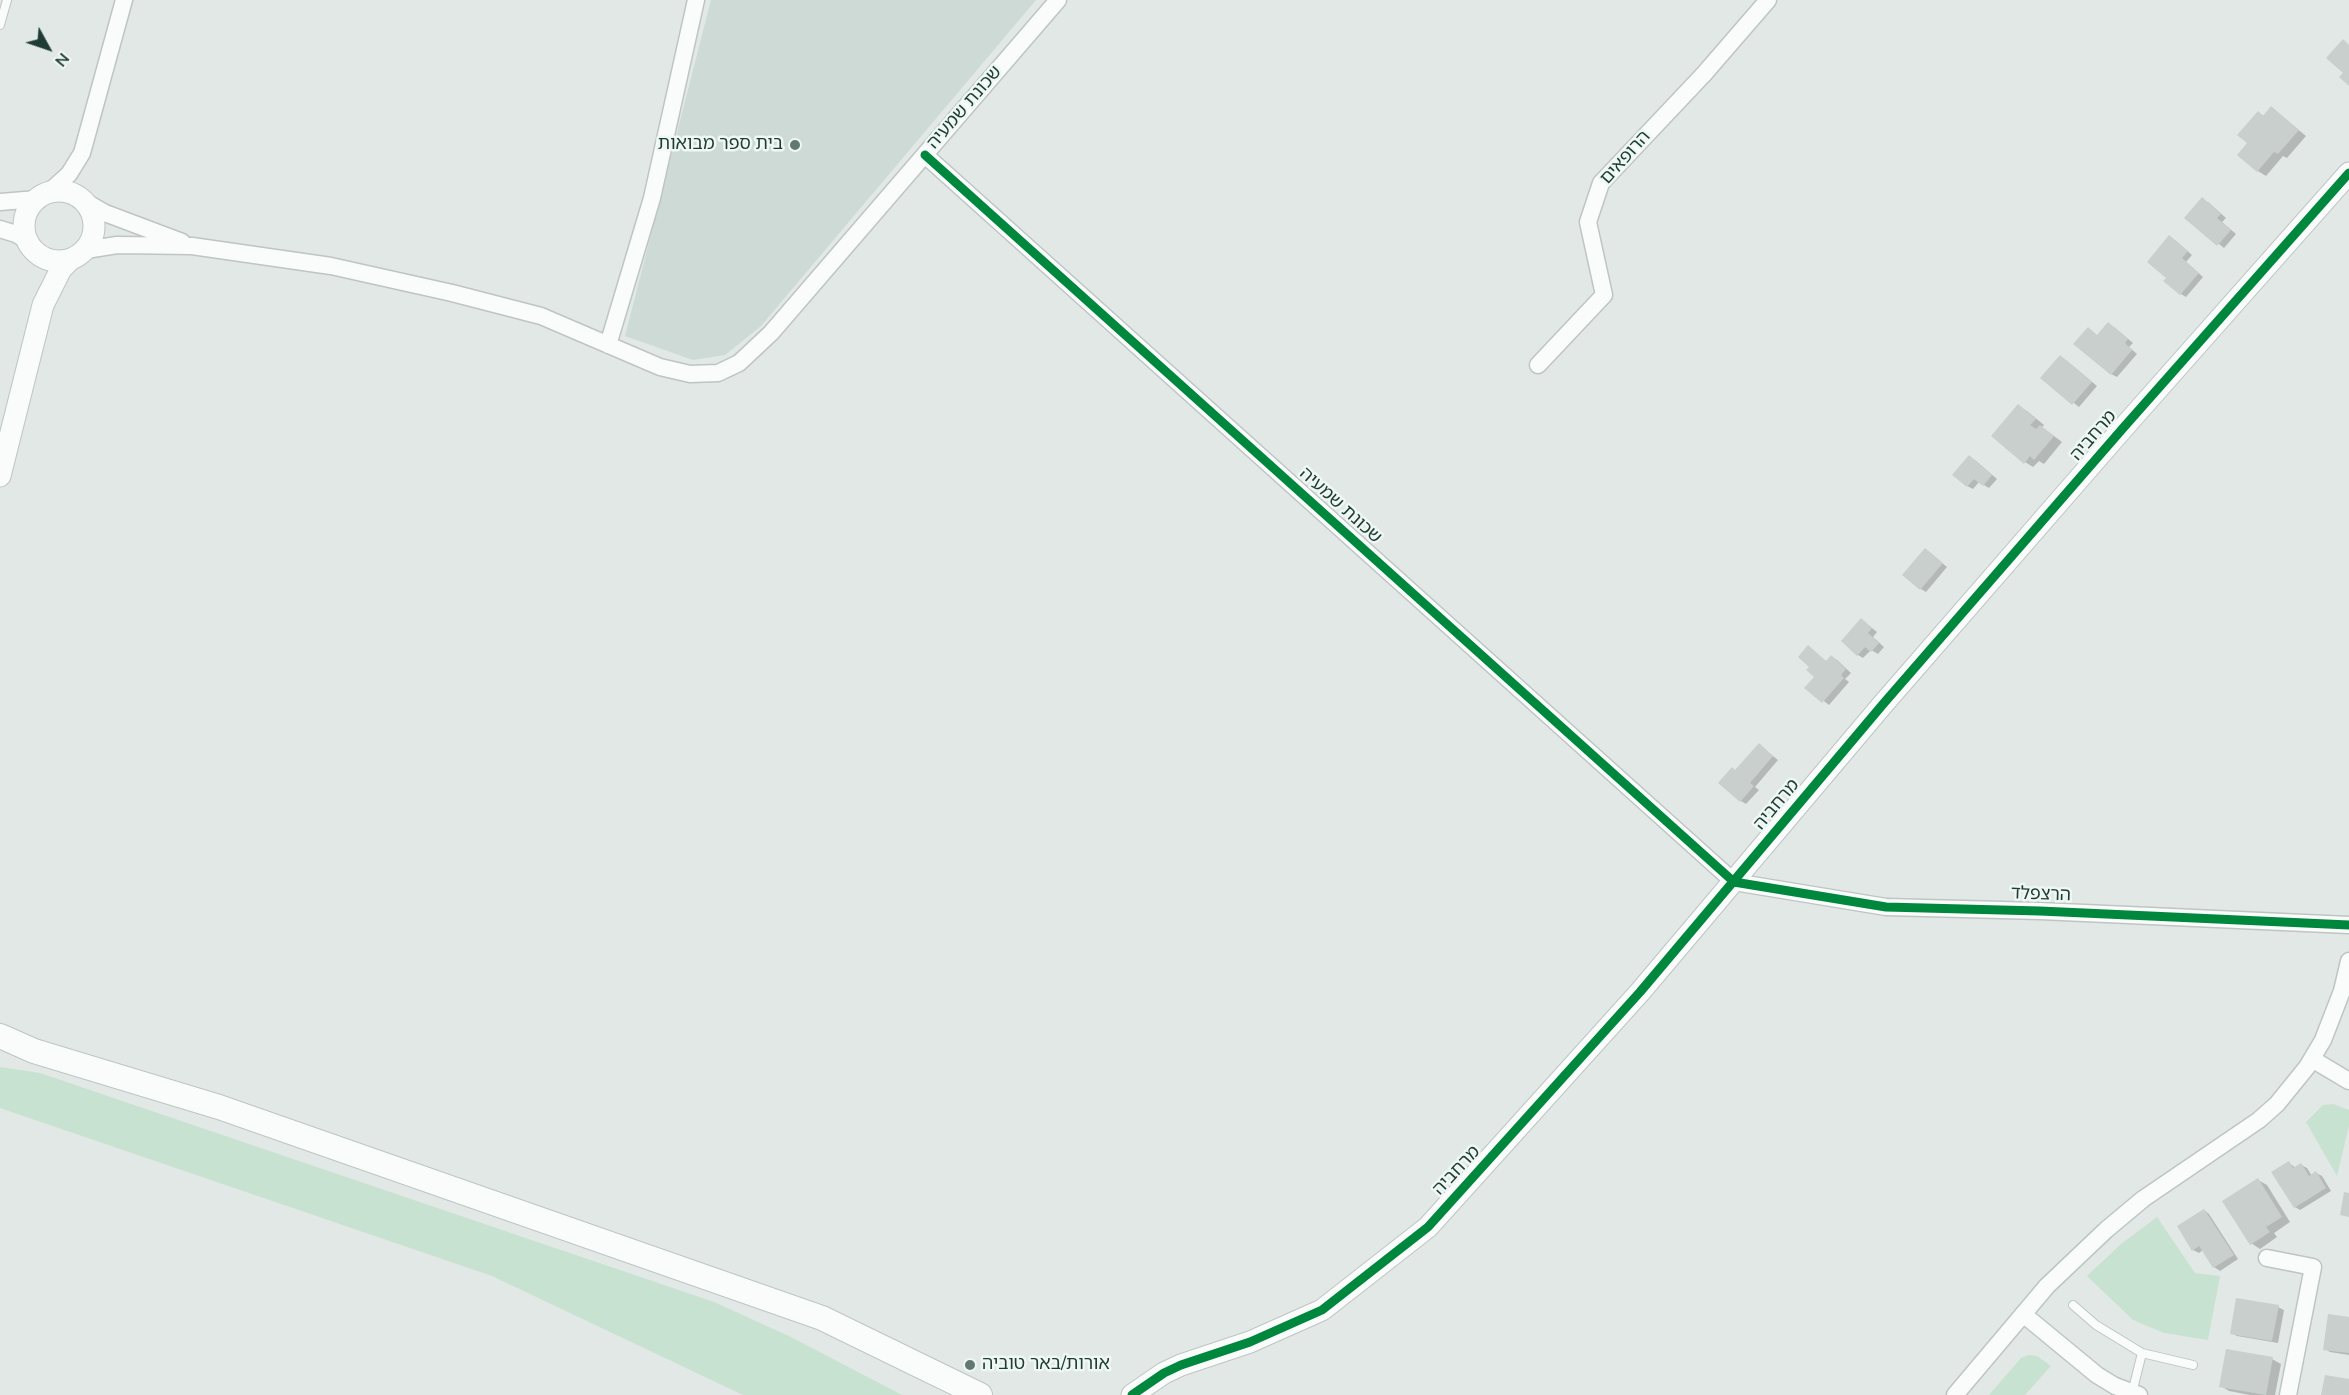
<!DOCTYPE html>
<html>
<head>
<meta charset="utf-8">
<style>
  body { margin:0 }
  #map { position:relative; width:2349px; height:1395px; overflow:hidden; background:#e1e8e5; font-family:"Nunito Sans",sans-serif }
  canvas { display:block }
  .north { position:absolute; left:18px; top:18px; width:60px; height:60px; -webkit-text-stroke:4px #eef7f3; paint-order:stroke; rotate:130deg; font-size:16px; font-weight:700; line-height:24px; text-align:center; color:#1e3c34 }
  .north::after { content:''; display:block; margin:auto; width:21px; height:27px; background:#1e3c34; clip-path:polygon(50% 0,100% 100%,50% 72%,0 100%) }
</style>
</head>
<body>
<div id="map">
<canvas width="2349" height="1395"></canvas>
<div class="north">N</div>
</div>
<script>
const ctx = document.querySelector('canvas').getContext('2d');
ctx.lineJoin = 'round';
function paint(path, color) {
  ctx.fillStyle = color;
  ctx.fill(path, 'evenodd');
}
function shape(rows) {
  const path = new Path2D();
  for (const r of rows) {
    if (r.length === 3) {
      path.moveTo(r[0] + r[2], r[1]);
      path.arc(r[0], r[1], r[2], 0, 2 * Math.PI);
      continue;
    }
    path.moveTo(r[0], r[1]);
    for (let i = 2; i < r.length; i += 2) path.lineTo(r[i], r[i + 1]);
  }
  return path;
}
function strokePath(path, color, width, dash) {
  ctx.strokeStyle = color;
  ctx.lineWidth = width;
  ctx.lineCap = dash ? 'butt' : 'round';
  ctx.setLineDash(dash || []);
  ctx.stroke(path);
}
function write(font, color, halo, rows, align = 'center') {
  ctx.font = font + ' "Nunito Sans","Noto Sans Hebrew",sans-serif';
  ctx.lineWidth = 5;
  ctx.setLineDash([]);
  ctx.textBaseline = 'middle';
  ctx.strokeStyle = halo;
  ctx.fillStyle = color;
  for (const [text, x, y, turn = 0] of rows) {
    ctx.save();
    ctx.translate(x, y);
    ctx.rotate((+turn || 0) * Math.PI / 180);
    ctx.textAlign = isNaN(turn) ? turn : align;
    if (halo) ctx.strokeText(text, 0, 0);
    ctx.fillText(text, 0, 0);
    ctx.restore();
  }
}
const built = shape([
  [711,0,1036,0,761,326,725,355,693,360,625,336]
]);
const green = shape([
  [0,1067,40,1073,714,1302,791,1337,902,1395,743,1395,492,1276,0,1108],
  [2333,1104,2349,1110,2349,1126,2337,1176,2306,1122,2323,1105],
  [2157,1217,2195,1273,2220,1276,2208,1340,2164,1333,2133,1320,2087,1276,2121,1244],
  [2029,1355,2037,1356,2051,1366,2025,1395,1989,1395,2021,1358]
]);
const shadow = shape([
  [2272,108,2306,136,2287,158,2283,156,2266,176,2258,171,2249,143,2258,113,2264,116],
  [2208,202,2226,218,2222,222,2236,234,2224,248,2186,217],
  [2175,240,2192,255,2186,262,2203,277,2186,297,2181,294,2168,277],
  [2114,327,2133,343,2129,347,2137,354,2117,377,2111,374,2098,336],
  [2066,360,2097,386,2079,407,2042,378],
  [2018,406,2027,411,2044,425,2042,427,2062,442,2044,464,2039,461,2033,467,2025,462],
  [1975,460,1997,479,1989,488,1979,482,1973,489,1967,486],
  [1926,550,1947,567,1926,592,1921,589],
  [1862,620,1877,632,1873,637,1884,647,1878,654,1871,650,1863,658,1858,655],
  [1808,647,1827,662,1831,657,1837,660,1851,673,1845,679,1849,682,1829,705,1807,688,1816,677,1812,667],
  [1764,749,1778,760,1755,787,1759,790,1746,804,1741,801,1736,771],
  [2289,1163,2296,1168,2301,1165,2307,1168,2312,1176,2316,1173,2322,1176,2331,1191,2300,1210,2295,1207],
  [2258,1180,2267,1185,2290,1222,2274,1233,2277,1237,2260,1249,2251,1243],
  [2204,1210,2209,1214,2238,1259,2220,1271,2214,1267,2203,1250,2199,1253,2193,1250],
  [2278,1307,2284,1310,2278,1343,2237,1336,2231,1333],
  [2349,1319,2349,1355,2330,1352,2325,1349],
  [2272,1359,2281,1364,2275,1395,2250,1395,2229,1391,2221,1386]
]);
const building = shape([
  [2343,39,2349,45,2349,86,2339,77,2343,73,2326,58],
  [2271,106,2299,130,2278,154,2274,152,2257,172,2237,155,2247,143,2237,135,2258,111,2263,116],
  [2202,197,2221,214,2217,218,2231,230,2217,246,2184,218],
  [2169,235,2188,251,2182,258,2199,273,2180,295,2163,281,2166,278,2147,262],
  [2108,322,2128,339,2125,343,2132,350,2111,375,2073,344,2088,327,2097,335],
  [2060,355,2092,382,2072,405,2040,378],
  [2018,404,2036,419,2030,425,2036,429,2040,425,2054,436,2034,460,2030,456,2024,464,1991,436],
  [1969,455,1992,475,1983,486,1974,479,1967,487,1952,475],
  [1925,548,1943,563,1920,590,1902,575],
  [1861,618,1872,628,1868,633,1879,643,1871,652,1865,647,1857,656,1841,641],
  [1808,645,1826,661,1831,655,1846,669,1841,675,1844,678,1822,703,1804,688,1814,677,1806,670,1809,667,1798,657],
  [1759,743,1773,756,1750,783,1754,786,1740,802,1718,783,1732,767,1735,770],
  [2289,1161,2293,1168,2301,1163,2309,1176,2316,1171,2326,1188,2294,1208,2271,1172],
  [2258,1178,2282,1217,2266,1227,2270,1232,2250,1245,2222,1201],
  [2344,1192,2349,1193,2349,1217,2340,1215],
  [2204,1209,2234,1255,2213,1268,2199,1246,2192,1251,2177,1226],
  [2236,1298,2279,1305,2272,1341,2230,1334],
  [2328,1314,2349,1317,2349,1353,2323,1350],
  [2226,1349,2273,1357,2266,1395,2219,1387],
  [2325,1375,2349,1379,2349,1395,2321,1395]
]);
const service = shape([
  [0,25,7,0],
  [2073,1305,2096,1325,2142,1353,2193,1365],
  [2132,1393,2142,1353]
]);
const minor = shape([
  [925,155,1734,882,1886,907,2040,911,2349,925],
  [48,193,69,174,82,153,124,0],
  [84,201,105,213,182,242],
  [0,202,37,199],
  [0,229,16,234,28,241],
  [86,250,117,245,192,246,331,266,452,293,541,316,660,367,690,374,718,373,739,363,771,333,1058,0],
  [608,345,652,198,696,0],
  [1538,365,1604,295,1588,222,1601,183,1704,74,1768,0],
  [2312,1059,2349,1081],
  [2267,1258,2313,1267,2288,1395],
  [2023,1314,2097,1375,2115,1386,2139,1395],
  [1955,1395,2047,1286,2106,1230,2143,1199,2259,1120,2277,1104,2307,1067,2323,1040,2342,991,2349,961]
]);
const tertiary = shape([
  [59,226,35],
  [0,476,43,305,61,269,71,259],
  [1132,1395,1164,1373,1181,1365,1250,1342,1322,1310,1428,1227,1640,992,1884,703,2124,427,2349,173]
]);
const secondary = shape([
  [0,1036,34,1051,219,1107,822,1318,980,1395]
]);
const cycleway = shape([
  [925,155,1734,882,1886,907,2040,911,2349,925],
  [1132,1395,1164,1373,1181,1365,1250,1342,1322,1310,1428,1227,1640,992,1884,703,2124,427,2349,173]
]);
const markers = [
  [795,145,6,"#627872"],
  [970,1365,6,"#627872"]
];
const streetNames = [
  ["שכונת שמעיה",965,108,-49],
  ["הרופאים",1626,158,-48],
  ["מרחביה",2094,436,-49],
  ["שכונת שמעיה",1340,506,42],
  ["מרחביה",1777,805,-50],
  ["הרצפלד",2041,895,2],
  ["מרחביה",1457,1171,-47]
];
const poiNames = [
  ["בית ספר מבואות",783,145],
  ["אורות/באר טוביה",982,1365,"left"]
];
paint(built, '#cedad5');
paint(green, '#c8e2d1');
paint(shadow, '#0003');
paint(building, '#c8cfcc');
strokePath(service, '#bec5c2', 10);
strokePath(minor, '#bec5c2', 19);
strokePath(tertiary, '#bec5c2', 23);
strokePath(secondary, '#bdc6c2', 26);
strokePath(service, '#fafcfb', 8);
strokePath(minor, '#fafcfb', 16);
strokePath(tertiary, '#fafcfb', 21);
strokePath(secondary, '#fafcfb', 24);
strokePath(cycleway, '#00873e', 9);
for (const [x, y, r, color] of markers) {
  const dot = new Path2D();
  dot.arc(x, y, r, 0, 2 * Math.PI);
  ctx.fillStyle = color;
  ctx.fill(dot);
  strokePath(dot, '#eef7f3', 2);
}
write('18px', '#1e3c34', '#eef7f3', streetNames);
write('18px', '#1e3c34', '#eef7f3', poiNames, 'right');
</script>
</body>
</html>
